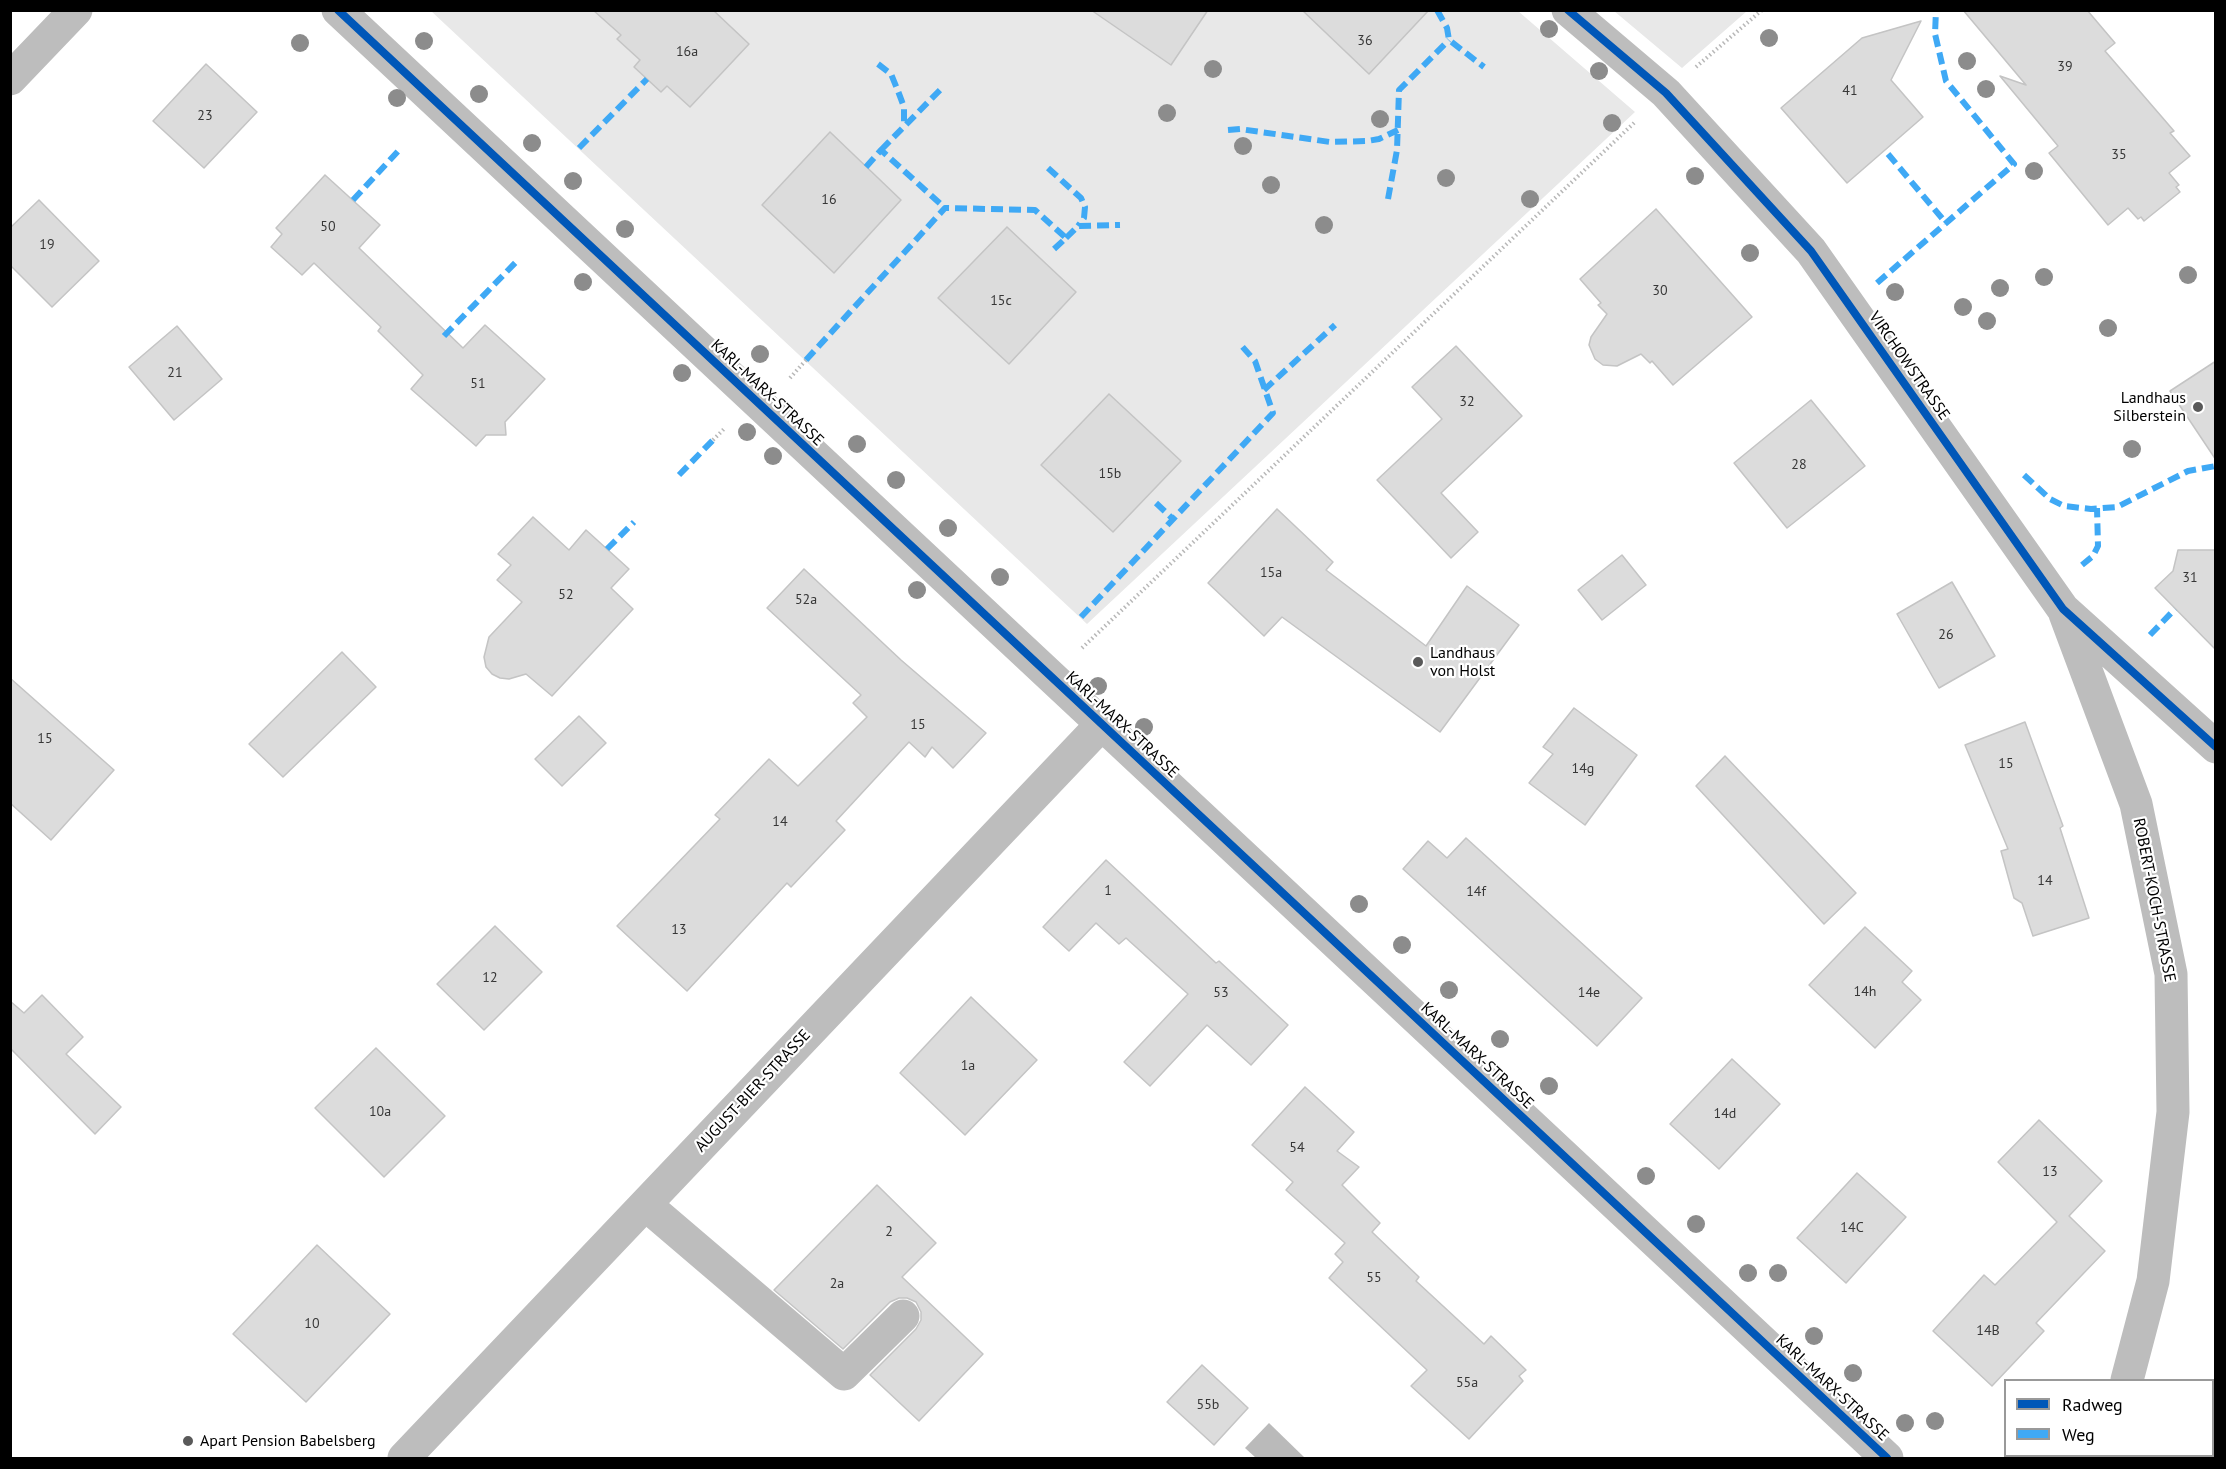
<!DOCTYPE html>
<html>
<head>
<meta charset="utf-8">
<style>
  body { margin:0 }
  #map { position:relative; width:2226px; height:1469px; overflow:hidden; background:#fff; font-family:"PT Sans",sans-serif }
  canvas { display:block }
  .frame { position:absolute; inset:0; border:12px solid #000; pointer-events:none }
  .legend { position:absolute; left:2004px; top:1379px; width:210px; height:78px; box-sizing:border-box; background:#fff; border:2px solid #999; margin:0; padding:8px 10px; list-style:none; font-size:18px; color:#000 }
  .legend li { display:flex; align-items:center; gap:12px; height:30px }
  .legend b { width:30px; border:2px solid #999 }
</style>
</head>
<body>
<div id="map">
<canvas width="2226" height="1469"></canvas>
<div class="frame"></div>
<ul class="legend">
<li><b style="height:8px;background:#0057b8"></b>Radweg</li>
<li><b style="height:8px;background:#3fa9f5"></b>Weg</li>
</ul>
</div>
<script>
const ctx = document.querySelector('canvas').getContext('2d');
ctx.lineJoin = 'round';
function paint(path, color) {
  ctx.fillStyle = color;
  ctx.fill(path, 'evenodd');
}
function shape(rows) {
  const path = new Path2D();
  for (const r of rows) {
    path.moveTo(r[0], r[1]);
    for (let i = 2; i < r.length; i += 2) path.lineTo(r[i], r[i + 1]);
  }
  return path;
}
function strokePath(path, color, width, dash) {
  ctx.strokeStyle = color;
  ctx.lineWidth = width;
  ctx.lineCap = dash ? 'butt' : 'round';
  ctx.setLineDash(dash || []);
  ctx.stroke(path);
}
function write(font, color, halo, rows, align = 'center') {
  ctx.font = font + ' "PT Sans",sans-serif';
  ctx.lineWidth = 4.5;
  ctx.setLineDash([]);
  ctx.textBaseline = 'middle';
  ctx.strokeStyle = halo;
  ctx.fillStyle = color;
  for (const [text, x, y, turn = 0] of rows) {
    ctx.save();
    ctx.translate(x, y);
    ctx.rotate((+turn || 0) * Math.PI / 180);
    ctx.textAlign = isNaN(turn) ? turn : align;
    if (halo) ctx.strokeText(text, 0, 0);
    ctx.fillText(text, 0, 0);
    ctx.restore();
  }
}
const green = shape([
  [431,11,1518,11,1635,112,1087,624],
  [1614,11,1747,11,1682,68]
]);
const water = shape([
  [1269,1423,1305,1458,1256,1458,1245,1448]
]);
const building = shape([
  [593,10,713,10,749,44,690,107,667,86,661,92,634,67,640,60,617,39,621,35,593,10],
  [1091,10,1208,10,1171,65,1091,10],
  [1302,10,1429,10,1369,74,1302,10],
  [1963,10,2087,10,2115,43,2105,51,2174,131,2170,133,2190,156,2169,173,2179,185,2176,187,2180,192,2144,221,2141,217,2138,219,2128,208,2108,225,2049,153,2058,146,2000,76,2026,85,1963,10],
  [1921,21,1891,80,1923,117,1847,183,1781,108,1862,38,1921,21],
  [206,64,257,112,204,168,153,121,206,64],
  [830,132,901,200,834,273,762,205,830,132],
  [325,175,380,225,359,248,463,348,485,325,545,379,505,422,506,435,486,435,476,446,411,389,423,375,378,331,381,327,314,263,302,275,271,247,282,234,276,228,325,175],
  [39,200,99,261,52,307,10,265,10,228,39,200],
  [1656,209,1752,317,1673,385,1652,361,1650,363,1641,354,1617,366,1603,365,1595,359,1589,345,1591,337,1607,314,1598,305,1601,303,1580,279,1656,209],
  [1007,227,1076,292,1009,364,938,298,1007,227],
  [177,326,222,379,174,420,129,367,177,326],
  [1456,346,1522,416,1441,493,1478,532,1451,558,1377,480,1442,419,1412,387,1456,346],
  [2216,361,2216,460,2170,391,2216,361],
  [1109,394,1181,461,1113,532,1041,465,1109,394],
  [1811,400,1865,466,1787,528,1734,463,1811,400],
  [1277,509,1333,562,1326,570,1426,646,1467,586,1519,625,1440,732,1282,617,1264,636,1208,583,1277,509],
  [533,517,569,550,586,530,629,569,611,588,633,609,552,696,526,674,509,679,500,678,492,674,486,667,484,657,489,637,522,602,497,580,511,565,498,554,533,517],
  [2178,550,2216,550,2216,650,2155,588,2173,571,2178,550],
  [1622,555,1646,585,1602,620,1578,590,1622,555],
  [804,569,901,660,986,733,953,768,932,747,925,757,909,742,836,821,845,830,791,887,787,883,687,991,617,926,720,819,715,815,769,759,798,786,867,717,853,703,861,695,767,608,804,569],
  [1952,582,1995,656,1939,688,1897,614,1952,582],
  [342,652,376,687,283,777,249,744,342,652],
  [10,678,114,770,51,840,10,803,10,678],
  [1574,708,1637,755,1585,825,1529,783,1553,754,1543,747,1574,708],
  [579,716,606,743,562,786,535,759,579,716],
  [2025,722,2063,826,2060,828,2089,918,2033,936,2022,903,2014,898,2001,851,2008,849,1965,745,2025,722],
  [1725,756,1856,893,1824,924,1696,786,1725,756],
  [1466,838,1642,998,1597,1046,1403,869,1428,841,1447,858,1466,838],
  [1106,860,1216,963,1219,961,1288,1025,1251,1065,1207,1025,1150,1086,1124,1062,1188,994,1126,938,1119,944,1096,923,1069,951,1043,927,1106,860],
  [495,926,542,972,484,1030,437,984,495,926],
  [1865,927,1912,971,1902,982,1921,1000,1875,1048,1809,985,1865,927],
  [42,995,83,1037,66,1054,121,1107,95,1134,10,1048,10,1001,24,1013,42,995],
  [971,997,1037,1060,965,1135,900,1073,971,997],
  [376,1048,445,1116,384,1177,315,1108,376,1048],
  [1732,1059,1780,1104,1719,1169,1670,1124,1732,1059],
  [1305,1087,1354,1132,1337,1151,1359,1167,1342,1185,1380,1223,1372,1232,1419,1277,1416,1281,1484,1344,1491,1336,1526,1370,1519,1376,1523,1381,1469,1439,1411,1386,1427,1370,1329,1278,1343,1262,1335,1254,1345,1243,1286,1190,1293,1182,1252,1145,1305,1087],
  [2039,1120,2102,1181,2069,1216,2105,1251,2036,1323,2044,1331,1992,1386,1933,1331,1984,1275,1995,1285,2057,1222,1998,1162,2039,1120],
  [1857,1173,1906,1217,1846,1283,1797,1238,1857,1173],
  [877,1185,936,1243,902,1277,983,1354,919,1421,870,1375,916,1329,921,1320,921,1312,916,1302,907,1298,899,1298,890,1302,843,1349,774,1290,877,1185],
  [317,1245,390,1314,306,1402,233,1334,317,1245],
  [1202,1365,1248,1408,1214,1445,1167,1402,1202,1365]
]);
const path = shape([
  [1696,67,1762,10],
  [790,378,806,360],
  [713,440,724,429],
  [1082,648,1635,122]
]);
const minor = shape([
  [338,10,1887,1458],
  [1568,10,1666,93,1811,251,2063,609,2216,747],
  [10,79,76,10],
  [2065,614,2136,804,2171,974,2173,1112,2153,1281,2127,1380],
  [646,1205,844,1374,903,1316],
  [404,1458,1102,724],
  [2093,1458,2095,1456]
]);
const quiet = shape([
  [1437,10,1447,28,1449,40,1484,67],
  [878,64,891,74,898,91,904,107,904,127],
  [1228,130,1240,129,1330,142,1367,141,1379,139,1398,130],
  [579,148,647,79],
  [881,150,943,87],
  [1888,154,1946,223],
  [866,167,881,150,945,208],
  [1048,168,1081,198,1085,207,1084,218,1078,226],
  [1388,199,1397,150,1399,90,1449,40],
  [353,200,401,148],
  [1066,238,1078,226,1120,225],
  [1877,283,2014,164,1946,81,1935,34,1936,10],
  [444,336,519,259],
  [806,360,945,208,1035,210,1066,238,1053,250],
  [1264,390,1335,325],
  [679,475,713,440],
  [2024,475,2050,499,2064,506,2091,509,2117,507,2188,471,2216,466],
  [1156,503,1173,519],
  [607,549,634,522],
  [2082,565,2093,556,2098,546,2097,508],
  [1081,617,1273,413,1255,361,1240,344],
  [2150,635,2175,609]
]);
const cycleway = shape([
  [338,10,1887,1458],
  [1568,10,1666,93,1811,251,2063,609,2216,747]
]);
const trees = [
  [1549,29],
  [1769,38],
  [424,41],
  [300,43],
  [1967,61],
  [1213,69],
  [1599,71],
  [1986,89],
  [479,94],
  [397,98],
  [1167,113],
  [1380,119],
  [1612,123],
  [532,143],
  [1243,146],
  [2034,171],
  [1695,176],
  [1446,178],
  [573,181],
  [1271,185],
  [1530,199],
  [1324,225],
  [625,229],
  [1750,253],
  [2188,275],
  [2044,277],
  [583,282],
  [2000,288],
  [1895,292],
  [1963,307],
  [1987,321],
  [2108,328],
  [760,354],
  [682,373],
  [747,432],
  [857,444],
  [2132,449],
  [773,456],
  [896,480],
  [948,528],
  [1000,577],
  [917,590],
  [1098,686],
  [1144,727],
  [1359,904],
  [1402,945],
  [1449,990],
  [1500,1039],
  [1549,1086],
  [1646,1176],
  [1696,1224],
  [1748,1273],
  [1778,1273],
  [1814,1336],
  [1853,1373],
  [1935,1421],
  [1905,1423]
];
const markers = [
  [2198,407,6,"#595959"],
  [1418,662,6,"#595959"],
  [188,1441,6,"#595959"]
];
const numberNames = [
  ["36",1365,41],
  ["16a",687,52],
  ["39",2065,67],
  ["41",1850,91],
  ["23",205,116],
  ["35",2119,155],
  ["16",829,200],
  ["50",328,227],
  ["19",47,245],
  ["30",1660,291],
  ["15c",1001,301],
  ["21",175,373],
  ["51",478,384],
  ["32",1467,402],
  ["28",1799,465],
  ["15b",1110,474],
  ["15a",1271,573],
  ["31",2190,578],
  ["52",566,595],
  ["52a",806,600],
  ["26",1946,635],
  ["15",918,725],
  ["15",45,739],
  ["15",2006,764],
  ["14g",1583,769],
  ["14",780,822],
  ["14",2045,881],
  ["1",1108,891],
  ["14f",1476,892],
  ["13",679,930],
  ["12",490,978],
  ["14h",1865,992],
  ["53",1221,993],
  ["14e",1589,993],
  ["1a",968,1066],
  ["10a",380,1112],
  ["14d",1725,1114],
  ["54",1297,1148],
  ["13",2050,1172],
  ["14C",1852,1228],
  ["2",889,1232],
  ["55",1374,1278],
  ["2a",837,1284],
  ["10",312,1324],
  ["14B",1988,1331],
  ["55a",1467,1383],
  ["55b",1208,1405]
];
const streetNames = [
  ["VIRCHOWSTRASSE",1909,366,55],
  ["KARL-MARX-STRASSE",767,393,43],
  ["KARL-MARX-STRASSE",1122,725,43],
  ["ROBERT-KOCH-STRASSE",2154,900,79],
  ["KARL-MARX-STRASSE",1477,1056,43],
  ["AUGUST-BIER-STRASSE",753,1091,-47],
  ["KARL-MARX-STRASSE",1832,1388,43]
];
const poiNames = [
  ["Landhaus",2186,398,"right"],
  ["Silberstein",2186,416,"right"],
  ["Landhaus",1430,653],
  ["von Holst",1430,671],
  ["Apart Pension Babelsberg",200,1441]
];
paint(green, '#e8e8e8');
paint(water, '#bababa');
paint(building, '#dcdcdc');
strokePath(building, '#c4c4c4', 1.5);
strokePath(path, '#b8b8b8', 4, [1.5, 3]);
strokePath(minor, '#bdbdbd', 33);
strokePath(quiet, '#3fa9f5', 6, [12, 6]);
strokePath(cycleway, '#0057b8', 8);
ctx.fillStyle = '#8c8c8c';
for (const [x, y] of trees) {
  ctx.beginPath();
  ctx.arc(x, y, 9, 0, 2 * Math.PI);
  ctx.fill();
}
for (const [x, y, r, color] of markers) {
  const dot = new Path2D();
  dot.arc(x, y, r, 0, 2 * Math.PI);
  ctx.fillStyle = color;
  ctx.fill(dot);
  strokePath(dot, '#fff', 2);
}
write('14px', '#373737', null, numberNames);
write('16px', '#000', '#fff', streetNames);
write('16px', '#000', '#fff', poiNames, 'left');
</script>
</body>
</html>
